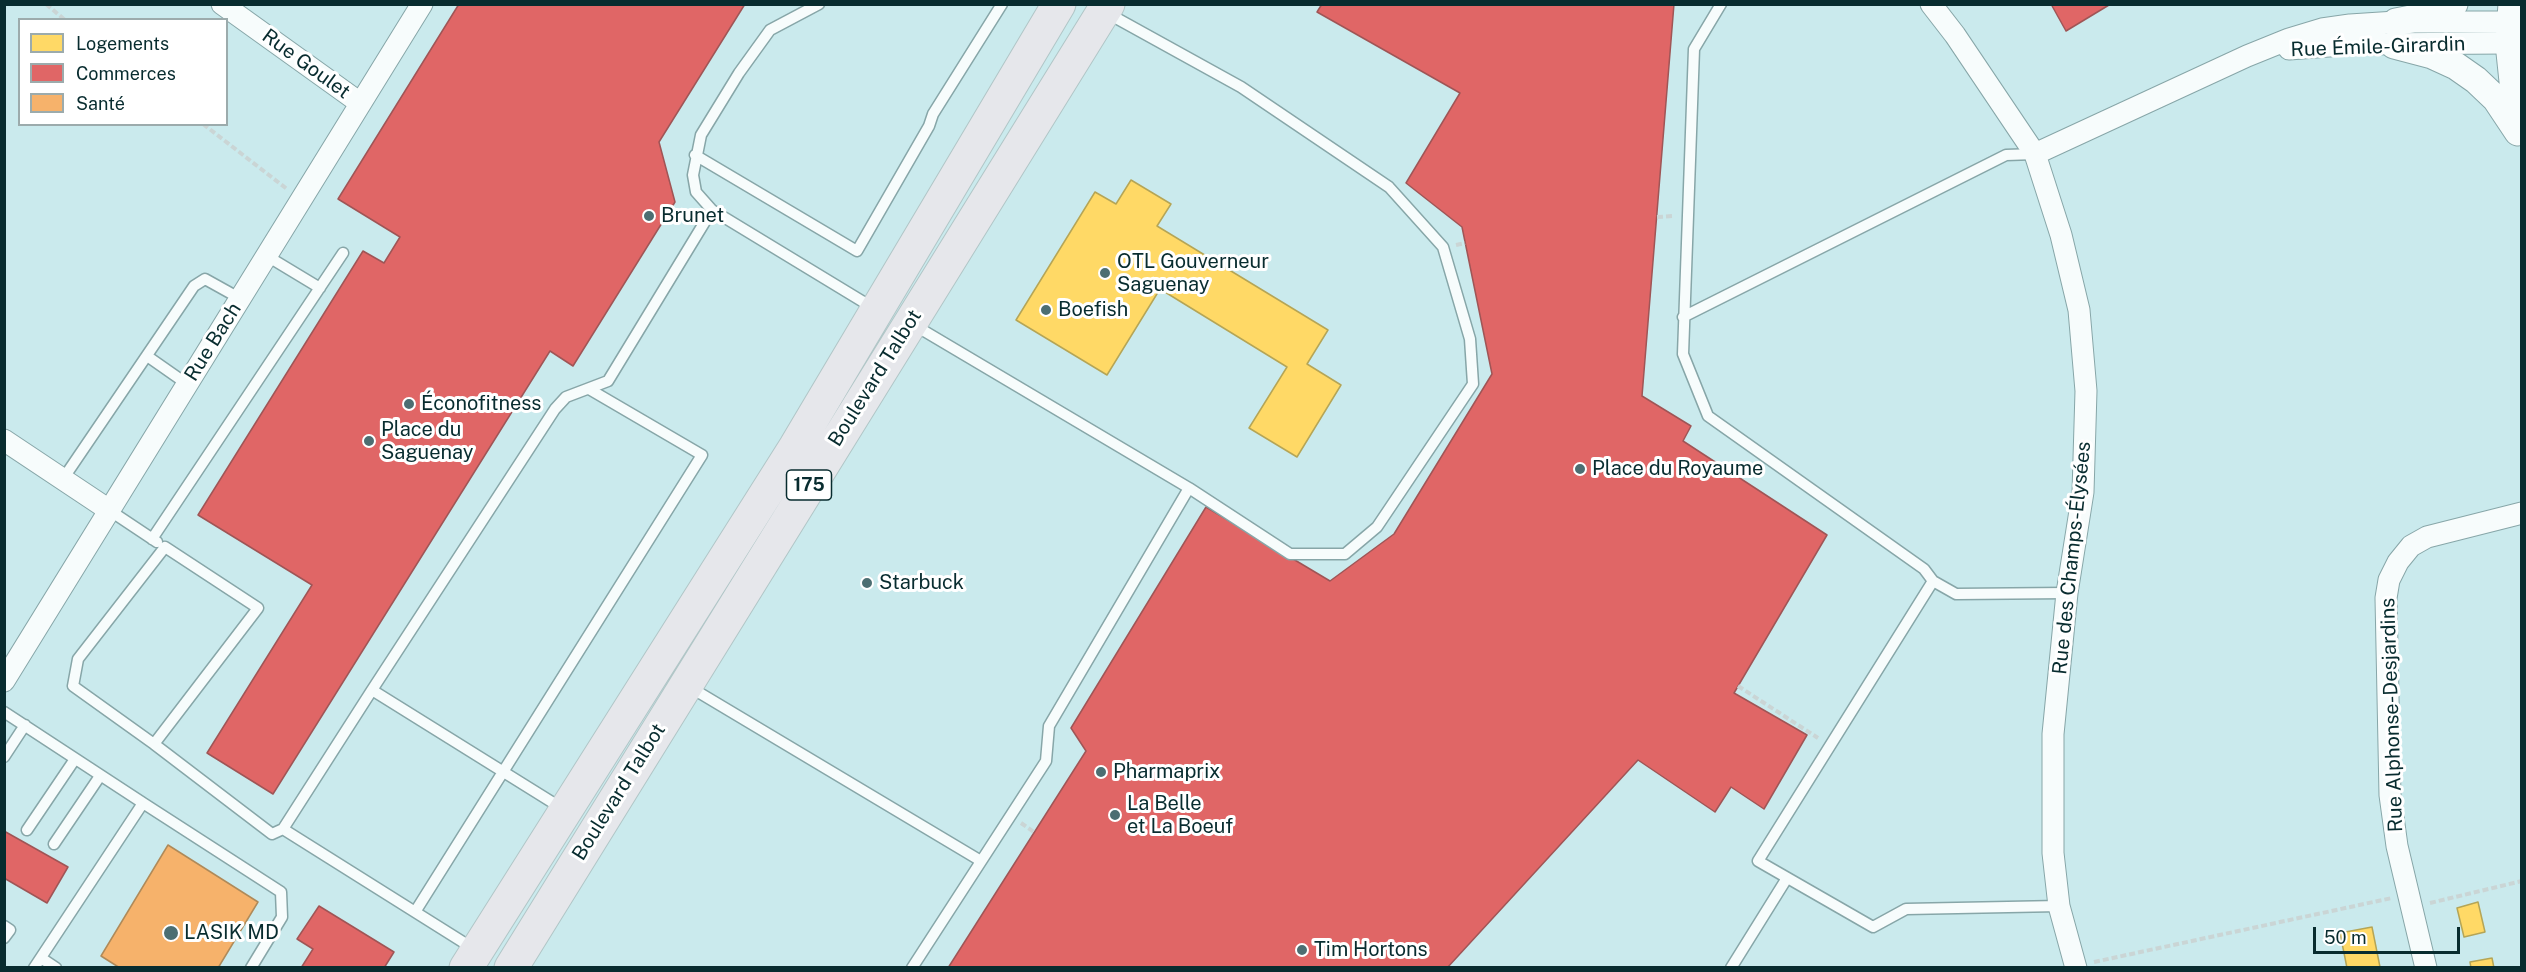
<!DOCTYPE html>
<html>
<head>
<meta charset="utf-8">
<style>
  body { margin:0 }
  #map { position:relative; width:2526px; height:972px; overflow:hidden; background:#caeaed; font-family:"Public Sans",sans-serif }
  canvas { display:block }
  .frame { position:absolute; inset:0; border:6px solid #082c2f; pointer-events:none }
  .legend { position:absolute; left:18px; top:18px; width:210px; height:108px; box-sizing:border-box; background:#fff; border:2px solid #9cabac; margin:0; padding:8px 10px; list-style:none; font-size:18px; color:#082c2f }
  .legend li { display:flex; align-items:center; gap:12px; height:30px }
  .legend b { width:30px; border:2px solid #9cabac }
  .scale { position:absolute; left:2313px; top:927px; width:147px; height:27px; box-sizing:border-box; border:3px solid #082c2f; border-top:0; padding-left:8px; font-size:18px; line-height:21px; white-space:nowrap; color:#082c2f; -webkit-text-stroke:4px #fff; paint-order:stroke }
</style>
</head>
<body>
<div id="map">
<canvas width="2526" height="972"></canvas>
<div class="frame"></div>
<ul class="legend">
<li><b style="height:16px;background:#ffd966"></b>Logements</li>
<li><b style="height:16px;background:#e06666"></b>Commerces</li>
<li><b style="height:16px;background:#f6b26b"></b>Santé</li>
</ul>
<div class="scale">50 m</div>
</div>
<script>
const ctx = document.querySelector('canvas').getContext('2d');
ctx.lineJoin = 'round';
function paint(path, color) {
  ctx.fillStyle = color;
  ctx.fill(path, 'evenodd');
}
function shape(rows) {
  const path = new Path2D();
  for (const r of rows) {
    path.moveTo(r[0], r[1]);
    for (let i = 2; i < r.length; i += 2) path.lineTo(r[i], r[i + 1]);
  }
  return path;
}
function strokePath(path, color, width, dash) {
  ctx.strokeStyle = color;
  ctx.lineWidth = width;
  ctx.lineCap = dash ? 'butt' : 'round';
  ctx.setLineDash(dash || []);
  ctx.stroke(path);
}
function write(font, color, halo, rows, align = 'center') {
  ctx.font = font + ' "Public Sans",sans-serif';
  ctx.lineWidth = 6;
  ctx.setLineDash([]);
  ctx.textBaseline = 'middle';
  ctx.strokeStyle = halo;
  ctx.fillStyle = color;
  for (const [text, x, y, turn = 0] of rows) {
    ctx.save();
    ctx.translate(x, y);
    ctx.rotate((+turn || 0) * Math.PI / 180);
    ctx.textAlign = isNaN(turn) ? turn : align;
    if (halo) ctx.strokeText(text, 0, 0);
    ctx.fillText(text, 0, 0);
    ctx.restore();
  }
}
const homes = shape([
  [1131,180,1171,204,1157,226,1328,330,1307,364,1341,385,1297,457,1249,428,1287,367,1160,289,1107,375,1016,320,1095,192,1116,204,1131,180],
  [2478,902,2485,932,2464,937,2457,908,2478,902],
  [2372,927,2380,967,2347,968,2340,933,2372,927],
  [2492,958,2494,968,2471,968,2470,962,2492,958]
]);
const shops = shape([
  [459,4,745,4,659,142,675,202,573,366,550,351,273,794,207,753,312,585,198,515,363,251,384,263,400,237,338,199,459,4],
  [1322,4,1674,4,1642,396,1691,426,1683,441,1827,535,1734,693,1807,735,1764,809,1731,787,1715,812,1638,760,1447,968,948,968,1086,751,1071,728,1206,507,1330,581,1394,534,1492,374,1462,227,1406,183,1460,93,1317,12,1322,4],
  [2051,4,2108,4,2109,5,2066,31,2051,4],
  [4,831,68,867,47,903,4,878,4,831],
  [319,906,394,952,384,968,301,968,313,949,297,939,319,906]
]);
const health = shape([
  [168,845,258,902,218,968,120,968,101,956,168,845]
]);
const path = shape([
  [46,4,65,20],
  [203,124,287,189],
  [1657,217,1674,216],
  [1456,245,1465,243],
  [1738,686,1818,738],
  [1021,823,1034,832],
  [2430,903,2522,881],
  [2094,962,2392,898]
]);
const service = shape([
  [819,4,770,30,739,73,701,135,693,175,696,192,712,210,875,309],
  [1721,4,1694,49,1683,354,1708,416,1924,569,1933,581],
  [695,155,857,251,929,126,933,114,1002,4],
  [267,256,320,288],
  [1683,317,2006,155,2035,154],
  [914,325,1189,488,1290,554,1345,554,1377,527,1473,384,1470,339,1443,247,1389,187,1241,87,1107,13],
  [147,356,187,384],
  [63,479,194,286,205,279,241,299],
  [109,510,157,542],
  [152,539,343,253],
  [688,686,981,861],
  [372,690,283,829,474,949],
  [4,712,143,803],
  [154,744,258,608,165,547,78,659,73,686,154,744,272,834,283,829],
  [4,757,25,725],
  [563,809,372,690,555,409,566,397,608,381,712,210],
  [27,830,75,759],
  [54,844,100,776],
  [2059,906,1906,909,1873,927,1758,861,1933,581,1956,594,2067,593],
  [415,912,702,455,589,389],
  [4,926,10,930,4,938],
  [41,958,56,968],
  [34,968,143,803,281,892,282,917,251,968],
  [912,968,1046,761,1049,726,1189,488],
  [1731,968,1787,878]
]);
const minor = shape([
  [222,4,360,103],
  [1931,4,1955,35,2035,154,2061,235,2079,310,2086,391,2083,492,2067,593,2053,734,2053,853,2059,906,2076,968],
  [2289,49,2356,44,2509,43],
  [2035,154,2247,56,2289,39,2322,29,2350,25,2396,22,2510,22],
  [4,440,109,510],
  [4,681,422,4],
  [2426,968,2397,846,2390,795,2386,598,2389,580,2398,562,2411,546,2427,537,2522,513]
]);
const tertiary = shape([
  [2512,4,2509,43,2518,129],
  [2396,22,2426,16,2454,4],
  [2394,45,2432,55,2456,66,2476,80,2496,99,2518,132]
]);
const primary = shape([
  [466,968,796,446,1059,4],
  [511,968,1108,4]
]);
const markers = [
  [649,216,6,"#4c6e72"],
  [1105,273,6,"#4c6e72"],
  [1046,310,6,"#4c6e72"],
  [409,404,6,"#4c6e72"],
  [369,441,6,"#4c6e72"],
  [1580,469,6,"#4c6e72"],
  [867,583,6,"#4c6e72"],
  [1101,772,6,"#4c6e72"],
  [1115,815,6,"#4c6e72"],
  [171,933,8,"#4c6e72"],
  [1302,950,6,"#4c6e72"]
];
const shields = [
  [809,485,45]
];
const shieldNames = [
  ["175",809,485]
];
const streetNames = [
  ["Rue Émile-Girardin",2378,47,-2],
  ["Rue Goulet",306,64,36],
  ["Rue Bach",213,342,-58],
  ["Boulevard Talbot",875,378,-58],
  ["Rue des Champs-Élysées",2072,558,-84],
  ["Rue Alphonse-Desjardins",2392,715,-92],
  ["Boulevard Talbot",619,792,-58]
];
const poiNames = [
  ["Brunet",661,216],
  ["OTL Gouverneur",1117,262],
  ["Saguenay",1117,285],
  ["Boefish",1058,310],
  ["Éconofitness",421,404],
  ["Place du",381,430],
  ["Saguenay",381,453],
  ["Place du Royaume",1592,469],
  ["Starbuck",879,583],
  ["Pharmaprix",1113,772],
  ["La Belle",1127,804],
  ["et La Boeuf",1127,827],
  ["LASIK MD",184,933],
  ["Tim Hortons",1314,950]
];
paint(homes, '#ffd966');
strokePath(homes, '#b5a556', 1.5);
paint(shops, '#e06666');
strokePath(shops, '#9f5556', 1.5);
paint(health, '#f6b26b');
strokePath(health, '#af8a59', 1.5);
strokePath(service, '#87a6a8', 13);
strokePath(minor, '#87a6a8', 23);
strokePath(tertiary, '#87a6a8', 29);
strokePath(primary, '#b1c6c7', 35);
strokePath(path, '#cad5d5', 4, [6, 3]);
strokePath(service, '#f7fcfc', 10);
strokePath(minor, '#f7fcfc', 21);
strokePath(tertiary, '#f7fcfc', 27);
strokePath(primary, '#e6e7eb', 33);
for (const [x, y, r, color] of markers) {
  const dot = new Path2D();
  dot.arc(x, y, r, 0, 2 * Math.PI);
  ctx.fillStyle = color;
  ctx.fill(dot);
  strokePath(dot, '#fff', 2);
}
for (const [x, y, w] of shields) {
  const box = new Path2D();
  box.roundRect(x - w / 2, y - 15, w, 30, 4.5);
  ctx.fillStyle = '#fff';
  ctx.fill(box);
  strokePath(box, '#082c2f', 1.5);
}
write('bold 18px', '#082c2f', null, shieldNames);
write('20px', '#082c2f', '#fff', streetNames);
write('20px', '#082c2f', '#fff', poiNames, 'left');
</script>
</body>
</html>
